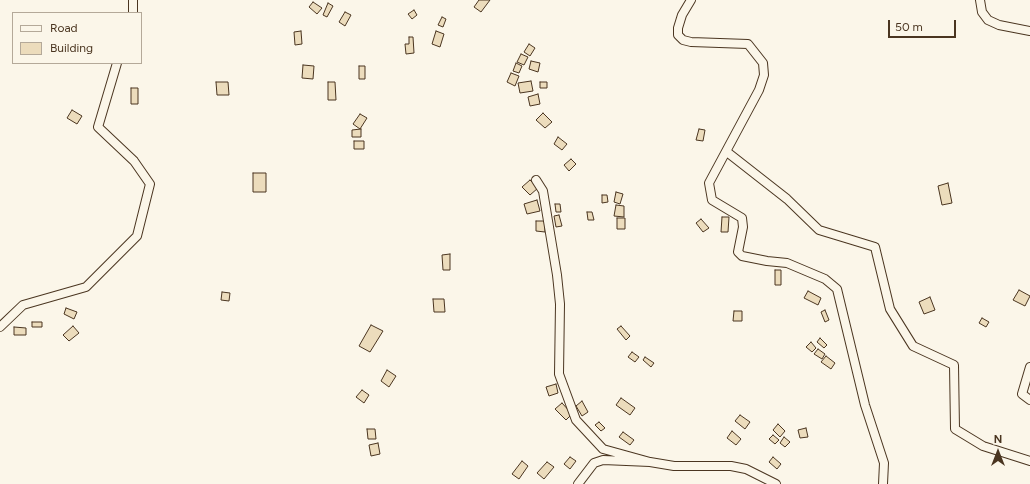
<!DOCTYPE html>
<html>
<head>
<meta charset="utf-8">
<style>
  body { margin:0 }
  #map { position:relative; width:1030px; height:484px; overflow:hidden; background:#fbf6e9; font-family:Figtree,sans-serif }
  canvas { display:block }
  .legend { position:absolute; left:12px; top:12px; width:130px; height:52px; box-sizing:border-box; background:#fbf6e9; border:1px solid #b4a999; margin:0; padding:5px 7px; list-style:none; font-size:12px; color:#4a3520 }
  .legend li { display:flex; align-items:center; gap:8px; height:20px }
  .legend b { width:20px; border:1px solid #b4a999 }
  .north { position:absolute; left:978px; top:432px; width:40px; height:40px; -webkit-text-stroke:3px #fbf6e9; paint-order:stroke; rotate:0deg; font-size:11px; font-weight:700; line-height:16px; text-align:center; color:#4a3520 }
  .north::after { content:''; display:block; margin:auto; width:14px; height:18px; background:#4a3520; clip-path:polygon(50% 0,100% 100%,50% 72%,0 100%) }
  .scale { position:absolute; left:888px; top:20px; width:68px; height:18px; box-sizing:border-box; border:2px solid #4a3520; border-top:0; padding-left:5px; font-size:12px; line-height:14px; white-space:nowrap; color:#4a3520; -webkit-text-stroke:3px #fbf6e9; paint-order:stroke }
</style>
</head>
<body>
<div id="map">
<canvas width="1030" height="484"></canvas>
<ul class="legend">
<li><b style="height:5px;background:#fbf6e9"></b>Road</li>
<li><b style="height:11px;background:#ecdcbc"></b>Building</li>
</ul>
<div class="north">N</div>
<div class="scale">50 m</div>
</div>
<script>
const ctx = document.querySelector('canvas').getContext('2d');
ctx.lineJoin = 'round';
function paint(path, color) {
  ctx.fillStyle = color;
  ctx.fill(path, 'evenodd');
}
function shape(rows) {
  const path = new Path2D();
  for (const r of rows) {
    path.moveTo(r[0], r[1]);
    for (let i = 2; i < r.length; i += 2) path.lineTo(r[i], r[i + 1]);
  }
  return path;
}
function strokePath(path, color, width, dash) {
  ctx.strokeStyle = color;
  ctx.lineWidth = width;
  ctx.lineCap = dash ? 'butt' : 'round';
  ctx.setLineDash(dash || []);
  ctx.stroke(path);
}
const building = shape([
  [479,0,490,0,481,12,474,7,479,0],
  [313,2,322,8,317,14,309,7,313,2],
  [328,3,333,6,327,17,323,15,328,3],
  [414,10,417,15,412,19,408,14,414,10],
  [345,12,351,15,345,26,339,22,345,12],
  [442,17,446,19,443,27,438,25,442,17],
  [301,31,302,44,295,45,294,32,301,31],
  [436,31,444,34,440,47,432,44,436,31],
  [409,37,413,37,414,53,406,54,405,44,409,44,409,37],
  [529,44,535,48,530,56,524,52,529,44],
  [521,54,528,57,524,65,517,62,521,54],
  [531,61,540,63,538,72,529,69,531,61],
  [516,63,522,66,519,73,513,71,516,63],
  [303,65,314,66,313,79,302,78,303,65],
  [359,66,365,66,365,79,359,79,359,66],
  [511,73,519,76,515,86,507,82,511,73],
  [531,81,533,91,520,93,518,83,531,81],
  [216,82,228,82,229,95,217,95,216,82],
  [328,82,335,82,336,100,328,100,328,82],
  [540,82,547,82,547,88,540,88,540,82],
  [131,88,138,88,138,104,131,104,131,88],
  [538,94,540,104,530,106,528,97,538,94],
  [72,110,82,116,77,124,67,118,72,110],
  [543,113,552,122,545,128,536,120,543,113],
  [360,114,367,118,360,129,353,124,360,114],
  [361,129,361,137,352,137,352,130,361,129],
  [699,129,705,130,703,141,696,140,699,129],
  [558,137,567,144,562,150,554,144,558,137],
  [354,141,364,141,364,149,354,149,354,141],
  [571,159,576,164,569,171,564,165,571,159],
  [253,173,266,173,266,192,253,192,253,173],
  [530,180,538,188,530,195,522,187,530,180],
  [948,183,952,203,942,205,938,186,948,183],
  [616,192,623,194,620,204,614,202,616,192],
  [602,195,607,195,608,202,602,203,602,195],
  [537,200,540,211,527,214,524,204,537,200],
  [555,204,560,204,561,212,556,212,555,204],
  [616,205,624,206,624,217,614,216,616,205],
  [587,212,592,212,594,220,588,220,587,212],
  [559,215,562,226,556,227,554,216,559,215],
  [722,217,729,217,728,232,721,232,722,217],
  [617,218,625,218,625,229,617,229,617,218],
  [701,219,709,228,703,232,696,223,701,219],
  [536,221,545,221,545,232,536,231,536,221],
  [450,254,450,270,443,270,442,255,450,254],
  [775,270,781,270,781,285,775,285,775,270],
  [1019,290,1030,296,1025,306,1013,300,1019,290],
  [808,291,821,298,818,305,804,298,808,291],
  [222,292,230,293,229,301,221,300,222,292],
  [930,297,935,310,924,314,919,302,930,297],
  [433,299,444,299,445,312,434,312,433,299],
  [66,308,77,312,74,319,64,314,66,308],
  [825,310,829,320,825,322,821,312,825,310],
  [734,311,742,311,742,321,733,321,734,311],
  [982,318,989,322,986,327,979,323,982,318],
  [32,322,42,322,42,327,32,327,32,322],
  [371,325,383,331,370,352,359,346,371,325],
  [73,326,79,333,69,341,63,335,73,326],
  [621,326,630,336,626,340,617,329,621,326],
  [14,327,26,328,26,335,14,335,14,327],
  [820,338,827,345,824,348,817,342,820,338],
  [811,342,816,348,812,352,806,347,811,342],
  [818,349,825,354,822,359,814,354,818,349],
  [632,352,639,357,635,362,628,357,632,352],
  [826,356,835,363,831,369,821,362,826,356],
  [645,357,654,363,651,367,643,360,645,357],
  [387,370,396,376,389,387,381,381,387,370],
  [556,384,558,393,549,396,546,387,556,384],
  [362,390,369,395,364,403,356,397,362,390],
  [621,398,635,408,630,415,616,405,621,398],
  [582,401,588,412,582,416,576,406,582,401],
  [562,403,572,414,566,420,555,409,562,403],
  [740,415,750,422,745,429,735,421,740,415],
  [599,422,605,428,601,431,595,425,599,422],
  [778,424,785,431,780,437,773,430,778,424],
  [806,428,808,437,800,438,798,430,806,428],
  [367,429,375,429,376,439,368,439,367,429],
  [732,431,741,439,736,445,727,438,732,431],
  [623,432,634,440,630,445,619,437,623,432],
  [773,435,779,440,775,444,769,439,773,435],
  [784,437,790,442,785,447,780,443,784,437],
  [378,443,380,454,371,456,369,445,378,443],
  [570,457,576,461,570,469,564,464,570,457],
  [773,457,781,464,777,469,769,462,773,457],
  [522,461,528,466,519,479,512,474,522,461],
  [547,462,554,467,544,479,537,473,547,462]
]);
const minor = shape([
  [691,0,682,15,678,28,678,35,683,40,691,42,748,44,763,63,764,75,759,90,709,183,712,200,742,218,743,227,738,252,742,256,767,261,787,263,825,279,837,289,865,405,884,463,883,484],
  [980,0,982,12,988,20,999,25,1030,31],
  [133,13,133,0],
  [727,152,787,199,819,230,875,247,890,309,913,346,954,365,955,429,983,446,1030,461],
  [536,180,543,191,557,275,560,304,559,374,576,420,603,449,650,462],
  [0,327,23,305,86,287,137,236,150,184,134,161,98,127,117,63],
  [1030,367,1022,394,1030,400],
  [578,484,594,463,603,460,650,462,674,466,731,466,746,469,776,484]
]);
paint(building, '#ecdcbc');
strokePath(building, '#4a3520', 1);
strokePath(minor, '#4a3520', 10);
strokePath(minor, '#fbf6e9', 8);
</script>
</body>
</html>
